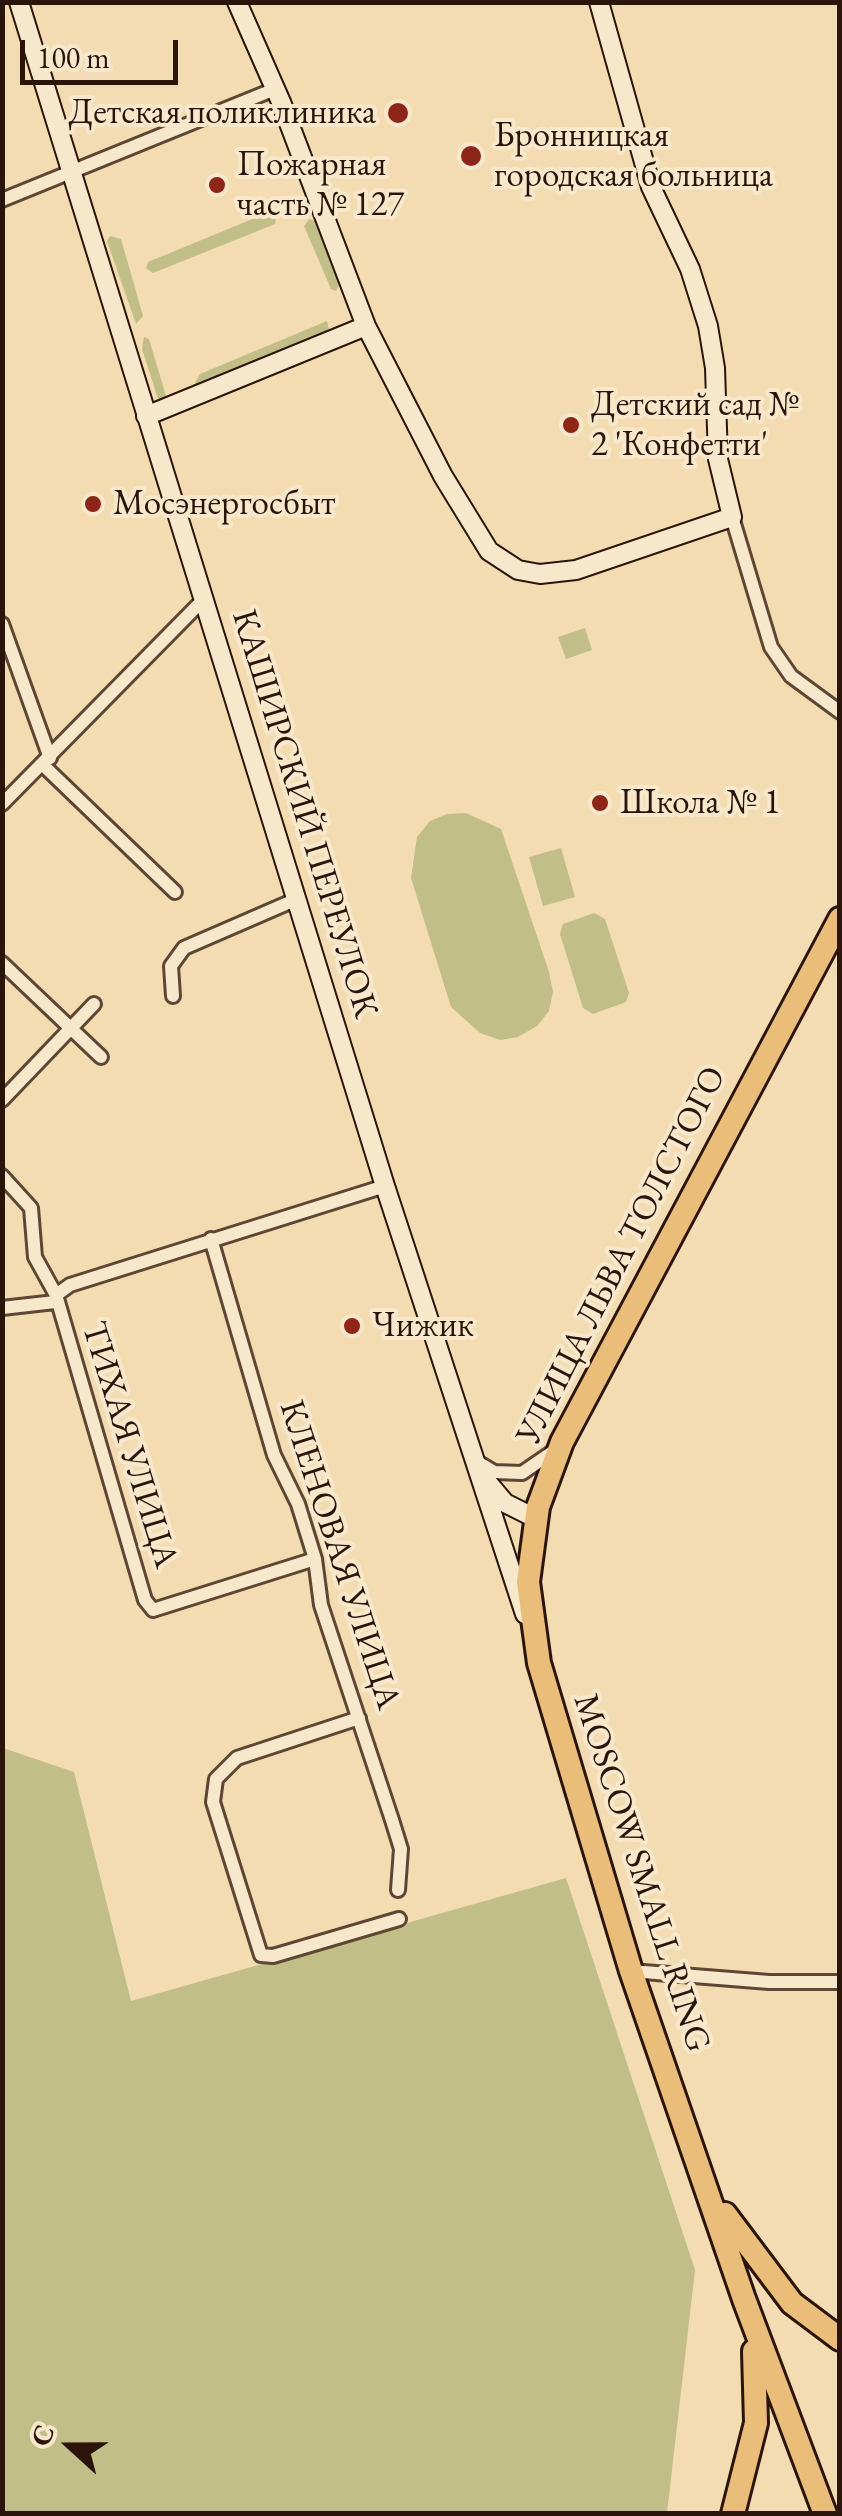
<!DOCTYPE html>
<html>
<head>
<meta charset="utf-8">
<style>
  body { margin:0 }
  #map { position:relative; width:842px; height:2516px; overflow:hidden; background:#f3dcb1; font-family:"EB Garamond",serif }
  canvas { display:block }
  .frame { position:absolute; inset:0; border:5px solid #2b150a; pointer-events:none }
  .north { position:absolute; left:20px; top:2396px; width:100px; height:100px; -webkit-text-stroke:8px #f7e8cc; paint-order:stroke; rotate:291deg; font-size:28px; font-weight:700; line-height:40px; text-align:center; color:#2b150a }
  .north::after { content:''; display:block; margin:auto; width:35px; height:45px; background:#2b150a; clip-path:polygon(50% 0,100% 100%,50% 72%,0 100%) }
  .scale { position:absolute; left:20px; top:40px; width:158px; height:45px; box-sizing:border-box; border:5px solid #2b150a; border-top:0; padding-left:12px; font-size:30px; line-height:35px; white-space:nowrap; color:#2b150a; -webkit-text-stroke:8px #f7e8cc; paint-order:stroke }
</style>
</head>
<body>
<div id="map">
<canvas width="842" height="2516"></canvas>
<div class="frame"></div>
<div class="north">С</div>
<div class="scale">100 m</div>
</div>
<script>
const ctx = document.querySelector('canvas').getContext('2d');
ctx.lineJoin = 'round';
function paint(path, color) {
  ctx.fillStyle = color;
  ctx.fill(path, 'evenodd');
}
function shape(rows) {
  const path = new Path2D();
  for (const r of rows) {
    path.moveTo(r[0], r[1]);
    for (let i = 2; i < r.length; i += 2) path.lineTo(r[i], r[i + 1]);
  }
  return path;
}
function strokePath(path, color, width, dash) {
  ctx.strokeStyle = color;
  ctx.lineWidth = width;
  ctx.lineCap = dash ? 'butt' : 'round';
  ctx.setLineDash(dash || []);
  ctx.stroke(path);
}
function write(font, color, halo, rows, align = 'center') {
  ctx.font = font + ' "EB Garamond",serif';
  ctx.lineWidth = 8;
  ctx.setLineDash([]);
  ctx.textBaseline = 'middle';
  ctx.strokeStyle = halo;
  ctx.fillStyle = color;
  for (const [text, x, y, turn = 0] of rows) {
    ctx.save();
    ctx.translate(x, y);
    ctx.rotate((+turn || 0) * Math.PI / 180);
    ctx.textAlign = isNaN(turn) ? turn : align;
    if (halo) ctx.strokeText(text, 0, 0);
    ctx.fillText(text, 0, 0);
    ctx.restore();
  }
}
const green = shape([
  [272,211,277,212,275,224,153,273,146,268,148,262],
  [309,219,316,221,341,282,336,291,331,289,304,226],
  [110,236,121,239,143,316,136,324,107,241],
  [327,321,330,334,194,385,200,374],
  [144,337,149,339,166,396,162,400,158,399,142,349],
  [585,628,592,650,566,659,558,637],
  [466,813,501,829,549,972,553,992,549,1011,537,1026,518,1037,500,1040,480,1033,451,1007,411,878,417,837,430,821,447,814],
  [561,848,575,897,543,906,529,857],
  [594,913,605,919,629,993,626,1002,593,1014,583,1008,560,934,563,924],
  [3,1748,74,1772,131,2001,566,1878,695,2270,667,2513,3,2514]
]);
const street = shape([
  [2,200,275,89],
  [732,517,771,647,791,676,840,712],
  [2,624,50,758],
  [43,765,175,892],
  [2,804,203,600],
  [2,963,101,1057],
  [173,996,171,966,184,948,297,899],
  [2,1100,94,1004],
  [2,1176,31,1208,35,1257,56,1295],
  [211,1239,274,1455,298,1504,315,1559,321,1605,392,1820,401,1849,398,1890],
  [56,1295,145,1600,153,1610,315,1559],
  [56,1295,70,1285,385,1186],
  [2,1308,55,1302],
  [474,1460,494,1472,522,1473,554,1451],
  [359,1718,237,1758,216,1779,213,1802,261,1955,273,1956,399,1919],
  [631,1971,769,1982,840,1982]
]);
const secondary = shape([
  [19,2,385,1186,525,1614],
  [237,2,281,102,366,326,443,476,489,551,518,570,540,574,576,570,732,517,718,459,715,368,708,326,690,269,651,187,599,2],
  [146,416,366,326],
  [484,1478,505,1503,535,1518]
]);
const highway = shape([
  [725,2214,792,2303,840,2339],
  [733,2514,756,2423,754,2351],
  [825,2514,744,2299,631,1971,539,1663,528,1582,538,1507,562,1442,840,919]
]);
const markers = [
  [398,113,12,"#8f2418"],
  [471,156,12,"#8f2418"],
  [217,185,10,"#8f2418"],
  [571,425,10,"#8f2418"],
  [93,504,10,"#8f2418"],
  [600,803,10,"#8f2418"],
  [352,1326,10,"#8f2418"]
];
const poiNames = [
  ["Детская поликлиника",376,113,"right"],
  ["Бронницкая",494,136],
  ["городская больница",494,176],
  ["Пожарная",237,165],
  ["часть № 127",237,205],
  ["Детский сад №",591,405],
  ["2 'Конфетти'",591,445],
  ["Мосэнергосбыт",113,504],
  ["Школа № 1",620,803],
  ["Чижик",372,1326]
];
const streetNames = [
  ["КАШИРСКИЙ ПЕРЕУЛОК",304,814,73],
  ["УЛИЦА ЛЬВА ТОЛСТОГО",622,1256,-63],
  ["ТИХАЯ УЛИЦА",129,1445,73],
  ["КЛЕНОВАЯ УЛИЦА",339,1555,72],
  ["MOSCOW SMALL RING",641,1873,72]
];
paint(green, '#c2be87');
strokePath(street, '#5d4734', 18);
strokePath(secondary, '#2b150a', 22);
strokePath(highway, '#2b150a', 28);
strokePath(street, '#f7e8cc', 12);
strokePath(secondary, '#f7e8cc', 18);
strokePath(highway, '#eabe78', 22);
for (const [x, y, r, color] of markers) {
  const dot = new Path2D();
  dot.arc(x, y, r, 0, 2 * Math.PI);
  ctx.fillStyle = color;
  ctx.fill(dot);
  strokePath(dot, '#f7e8cc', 4);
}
write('35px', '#2b150a', '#f7e8cc', poiNames, 'left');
write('35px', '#2b150a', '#f7e8cc', streetNames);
</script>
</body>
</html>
